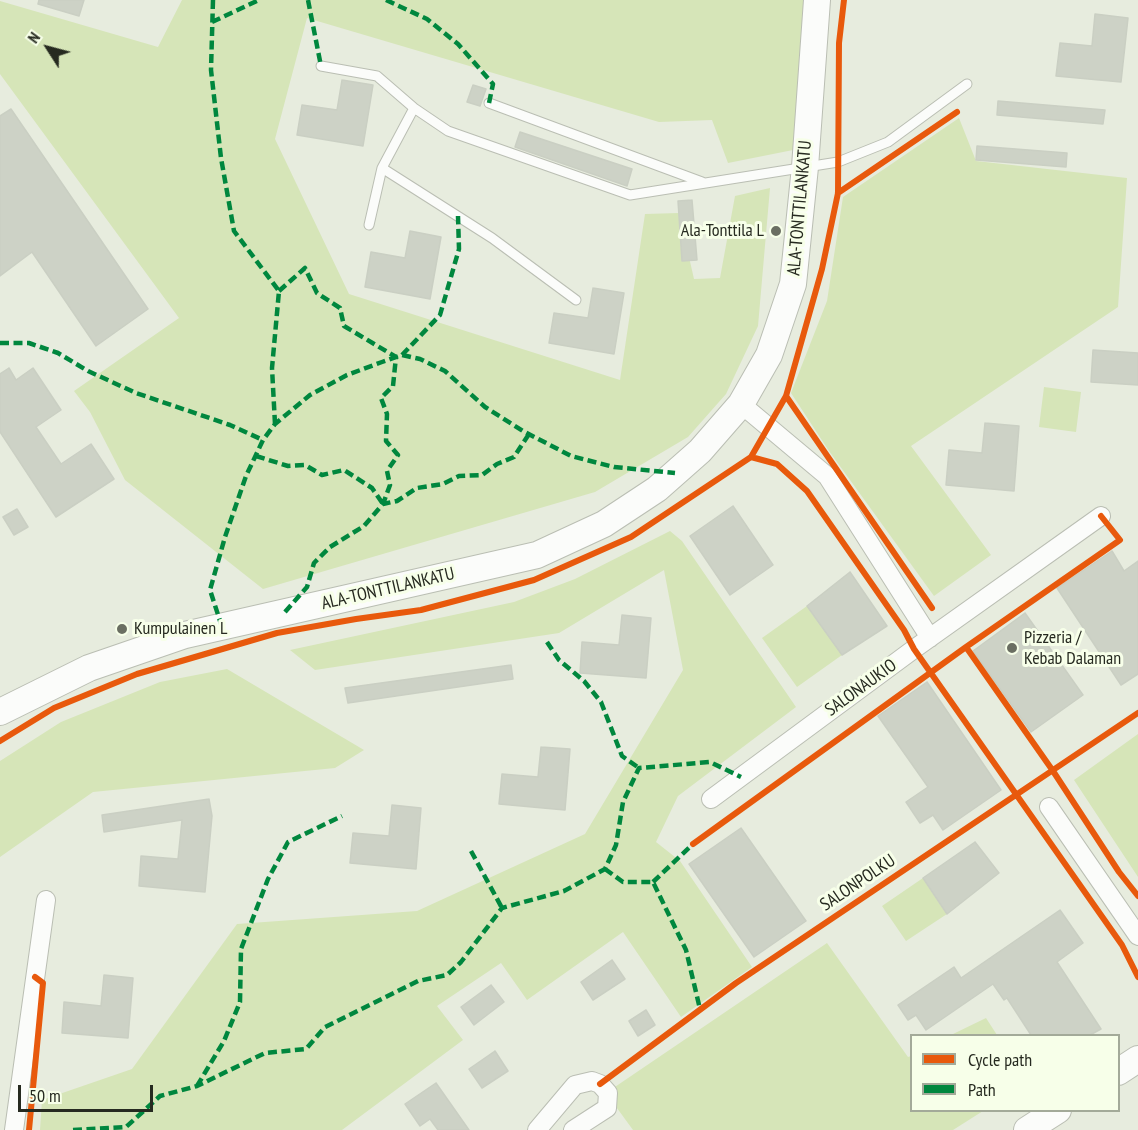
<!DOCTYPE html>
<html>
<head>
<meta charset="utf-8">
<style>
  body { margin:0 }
  #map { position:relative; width:1138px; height:1130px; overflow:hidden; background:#e7ecde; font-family:"PT Sans Narrow",sans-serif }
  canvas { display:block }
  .legend { position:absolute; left:910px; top:1034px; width:210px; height:78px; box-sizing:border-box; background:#f7ffe9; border:2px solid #a3aa99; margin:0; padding:8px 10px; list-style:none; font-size:18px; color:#262a20 }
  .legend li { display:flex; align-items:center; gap:12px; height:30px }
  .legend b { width:30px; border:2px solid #a3aa99 }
  .north { position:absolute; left:18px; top:18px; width:60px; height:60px; -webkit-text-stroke:4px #f7ffe9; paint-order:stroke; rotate:306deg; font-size:16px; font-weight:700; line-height:24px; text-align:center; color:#262a20 }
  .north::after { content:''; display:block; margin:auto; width:21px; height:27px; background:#262a20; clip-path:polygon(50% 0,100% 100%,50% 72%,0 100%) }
  .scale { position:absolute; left:18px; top:1085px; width:135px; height:27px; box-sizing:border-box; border:3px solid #262a20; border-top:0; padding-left:8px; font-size:18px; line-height:21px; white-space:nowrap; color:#262a20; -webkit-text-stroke:4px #f7ffe9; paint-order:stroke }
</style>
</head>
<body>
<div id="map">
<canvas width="1138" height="1130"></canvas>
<ul class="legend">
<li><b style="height:8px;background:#e8590c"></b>Cycle path</li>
<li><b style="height:8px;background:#00873e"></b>Path</li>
</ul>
<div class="north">N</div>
<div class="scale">50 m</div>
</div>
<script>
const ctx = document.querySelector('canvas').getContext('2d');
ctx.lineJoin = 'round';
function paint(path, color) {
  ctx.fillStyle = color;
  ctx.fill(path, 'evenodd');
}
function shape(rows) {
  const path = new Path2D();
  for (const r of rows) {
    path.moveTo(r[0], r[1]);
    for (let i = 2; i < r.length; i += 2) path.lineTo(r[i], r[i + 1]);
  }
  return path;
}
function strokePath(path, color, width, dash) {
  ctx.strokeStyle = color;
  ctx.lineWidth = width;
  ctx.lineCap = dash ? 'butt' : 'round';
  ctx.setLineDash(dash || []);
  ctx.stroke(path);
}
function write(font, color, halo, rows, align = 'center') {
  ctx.font = font + ' "PT Sans Narrow",sans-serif';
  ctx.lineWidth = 6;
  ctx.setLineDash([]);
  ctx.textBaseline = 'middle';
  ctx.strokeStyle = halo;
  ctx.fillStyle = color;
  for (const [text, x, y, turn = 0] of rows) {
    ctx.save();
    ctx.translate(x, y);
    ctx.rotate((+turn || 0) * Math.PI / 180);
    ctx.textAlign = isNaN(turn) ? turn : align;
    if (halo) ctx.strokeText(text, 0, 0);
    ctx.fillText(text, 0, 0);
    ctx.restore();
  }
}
const green = shape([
  [182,0,804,0,793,150,728,163,712,120,659,122,307,18,275,139,349,294,620,380,645,214,679,213,694,279,720,278,735,196,770,188,758,326,726,394,688,437,595,492,263,589,125,480,90,412,74,391,179,318,0,74,0,1,158,47],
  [959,118,976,161,1127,178,1118,307,911,446,991,555,934,596,829,451,791,393,827,301,843,197],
  [1044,387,1081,392,1076,432,1039,427],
  [670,531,682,541,796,707,678,796,656,842,680,861,752,967,681,1017,623,932,527,1000,501,963,437,1006,463,1040,342,1130,40,1130,42,1100,132,1069,237,924,417,911,585,834,683,670,664,570,559,633,315,670,290,650,514,602,575,579],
  [807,606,842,655,797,687,762,638],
  [227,669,364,750,335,768,93,792,0,857,0,761,61,722,160,682],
  [1138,734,1138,877,1074,780],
  [923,878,947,914,906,941,882,906],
  [827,943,908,1057,911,1056,912,1110,983,1111,953,1130,633,1130,606,1093],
  [986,1018,997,1035,951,1035]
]);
const building = shape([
  [39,0,84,0,79,16,38,4,39,0],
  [1095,14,1128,18,1121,82,1056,76,1060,43,1092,46,1095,14],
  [342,80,373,85,363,146,297,135,302,105,337,110,342,80],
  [473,85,486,89,480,106,467,102,473,85],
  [998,101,1105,110,1103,124,997,115,998,101],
  [11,109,148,309,96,346,32,252,0,276,0,116,11,109],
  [520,132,632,169,627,186,515,147,520,132],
  [977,146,1067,153,1066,167,976,160,977,146],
  [692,200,697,260,682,261,678,201,692,200],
  [410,231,441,237,430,299,365,287,371,252,405,258,410,231],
  [593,288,624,293,614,354,549,343,554,313,588,318,593,288],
  [1093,350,1138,353,1138,385,1091,382,1093,350],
  [9,368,16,380,33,368,61,410,36,427,61,464,91,444,114,479,56,517,0,432,0,374,9,368],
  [985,423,1019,426,1014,491,946,485,949,450,982,453,985,423],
  [733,506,773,565,730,595,690,536,733,506],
  [17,509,28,527,14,535,3,517,17,509],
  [1112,551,1124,571,1138,561,1138,674,1121,685,1057,588,1112,551],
  [850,572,887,626,842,655,807,606,850,572],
  [1025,613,1083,695,1031,732,973,651,1025,613],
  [622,615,651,618,646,678,580,673,582,642,619,645,622,615],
  [511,665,513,679,348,703,345,688,511,665],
  [927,682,1001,790,943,830,933,815,920,823,906,802,928,787,878,716,927,682],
  [541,747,570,749,565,810,499,804,502,774,538,777,541,747],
  [209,799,212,816,205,892,139,886,141,856,178,859,182,820,104,832,102,815,209,799],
  [392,805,421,808,416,869,350,863,353,833,389,836,392,805],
  [741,828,806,921,754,957,689,864,741,828],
  [975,842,999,873,947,914,923,878,975,842],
  [1060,910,1083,943,1057,962,1101,1029,1090,1035,1031,1035,1007,998,1004,1000,993,984,926,1030,916,1015,908,1020,898,1005,954,967,961,978,1060,910],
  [612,960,625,979,593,1000,581,982,612,960],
  [104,975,133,978,128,1038,62,1033,64,1002,101,1006,104,975],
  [491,985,504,1002,474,1025,461,1007,491,985],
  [646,1010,655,1025,638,1036,629,1021,646,1010],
  [495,1051,508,1071,482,1088,469,1069,495,1051],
  [436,1083,469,1130,438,1130,430,1119,420,1126,405,1104,436,1083]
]);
const lane = shape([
  [321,66,377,76,414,108,448,131,630,195,838,162,888,142,967,84],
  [489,103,702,182],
  [414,108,382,168,492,238,576,300],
  [369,225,382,168]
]);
const street = shape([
  [741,404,827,476,930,638],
  [711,799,914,649,1101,516],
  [1049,807,1138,936],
  [14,1130,46,900],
  [537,1130,575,1085,592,1081,600,1084,608,1093,607,1108,573,1130]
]);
const secondary = shape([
  [0,712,89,668,185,635,537,555,604,524,657,489,700,451,741,404,769,355,793,284,805,167,817,0],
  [1118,1072,1138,1059],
  [1027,1130,1058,1110]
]);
const quiet = shape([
  [213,0,211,70,221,158,234,231,279,291,272,368,275,424],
  [308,0,321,66],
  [386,0,427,19,458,44,493,84,489,103],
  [212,22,259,0],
  [279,291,305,268,317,293,340,308,344,326,396,357,393,386,381,398,387,414,386,441,398,455,387,471,390,485,383,504],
  [0,343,29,343,58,353,88,371,136,393,230,425,263,440],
  [402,355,440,315,459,249,458,216],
  [256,456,288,466,305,465,322,475,344,470,372,488,383,504],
  [285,612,307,587,314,563,330,547,364,526,383,504,397,501,417,488,443,484,459,476,482,475,497,464,514,457,529,434],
  [222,627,210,590,225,537,246,476,263,440,275,424,310,395,347,375,382,362,402,355,420,359,445,371,485,407,523,431,571,456,614,467,675,473],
  [547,642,559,660,584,681,601,702,622,756,639,768],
  [471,851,502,908],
  [605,869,623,882,653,882,686,950,700,1009],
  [653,882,693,844],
  [197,1086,224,1041,240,1002,241,949,268,879,288,842,342,816],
  [73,1130,126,1127,160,1096,197,1086,265,1053,306,1049,325,1027,418,981,447,975,461,962,502,908,564,891,605,869,616,845,623,802,639,768,710,762,741,777]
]);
const cycleway = shape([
  [838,193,957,112],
  [786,396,932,608],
  [751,457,777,464,807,491,904,630,914,649,1122,945,1138,977],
  [1101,516,1120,540,966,647,1053,771,1119,872,1138,896],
  [0,741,54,708,137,674,277,633,356,619,421,610,534,580,631,537,751,457,786,396,822,269,838,193,839,43,844,0],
  [693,844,966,647],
  [600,1084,736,983,1138,713],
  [29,1130,43,983,35,977]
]);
const markers = [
  [776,231,6,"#6a6e62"],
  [122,629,6,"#6a6e62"],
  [1012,648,6,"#6a6e62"]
];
const streetNames = [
  ["ALA-TONTTILANKATU",800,208,-85],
  ["ALA-TONTTILANKATU",388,589,-13],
  ["SALONAUKIO",861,688,-36],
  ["SALONPOLKU",858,883,-34]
];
const poiNames = [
  ["Ala-Tonttila L",764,231,"right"],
  ["Kumpulainen L",134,629],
  ["Pizzeria /",1024,638],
  ["Kebab Dalaman",1024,659]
];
paint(green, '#d6e5b8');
paint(building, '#cdd2c6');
strokePath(building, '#cacfc3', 1.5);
strokePath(lane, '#babeb3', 11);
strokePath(street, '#babeb3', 20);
strokePath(secondary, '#babeb3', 28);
strokePath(lane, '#fbfcfa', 9);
strokePath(street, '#fbfcfa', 18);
strokePath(secondary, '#fbfcfa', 26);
strokePath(quiet, '#00873e', 4.5, [9, 4.5]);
strokePath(cycleway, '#e8590c', 6);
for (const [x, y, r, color] of markers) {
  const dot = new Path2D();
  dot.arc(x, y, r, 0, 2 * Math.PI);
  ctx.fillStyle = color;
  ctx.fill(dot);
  strokePath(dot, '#f7ffe9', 2);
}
write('18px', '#262a20', '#f7ffe9', streetNames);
write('18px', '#262a20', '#f7ffe9', poiNames, 'left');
</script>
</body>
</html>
